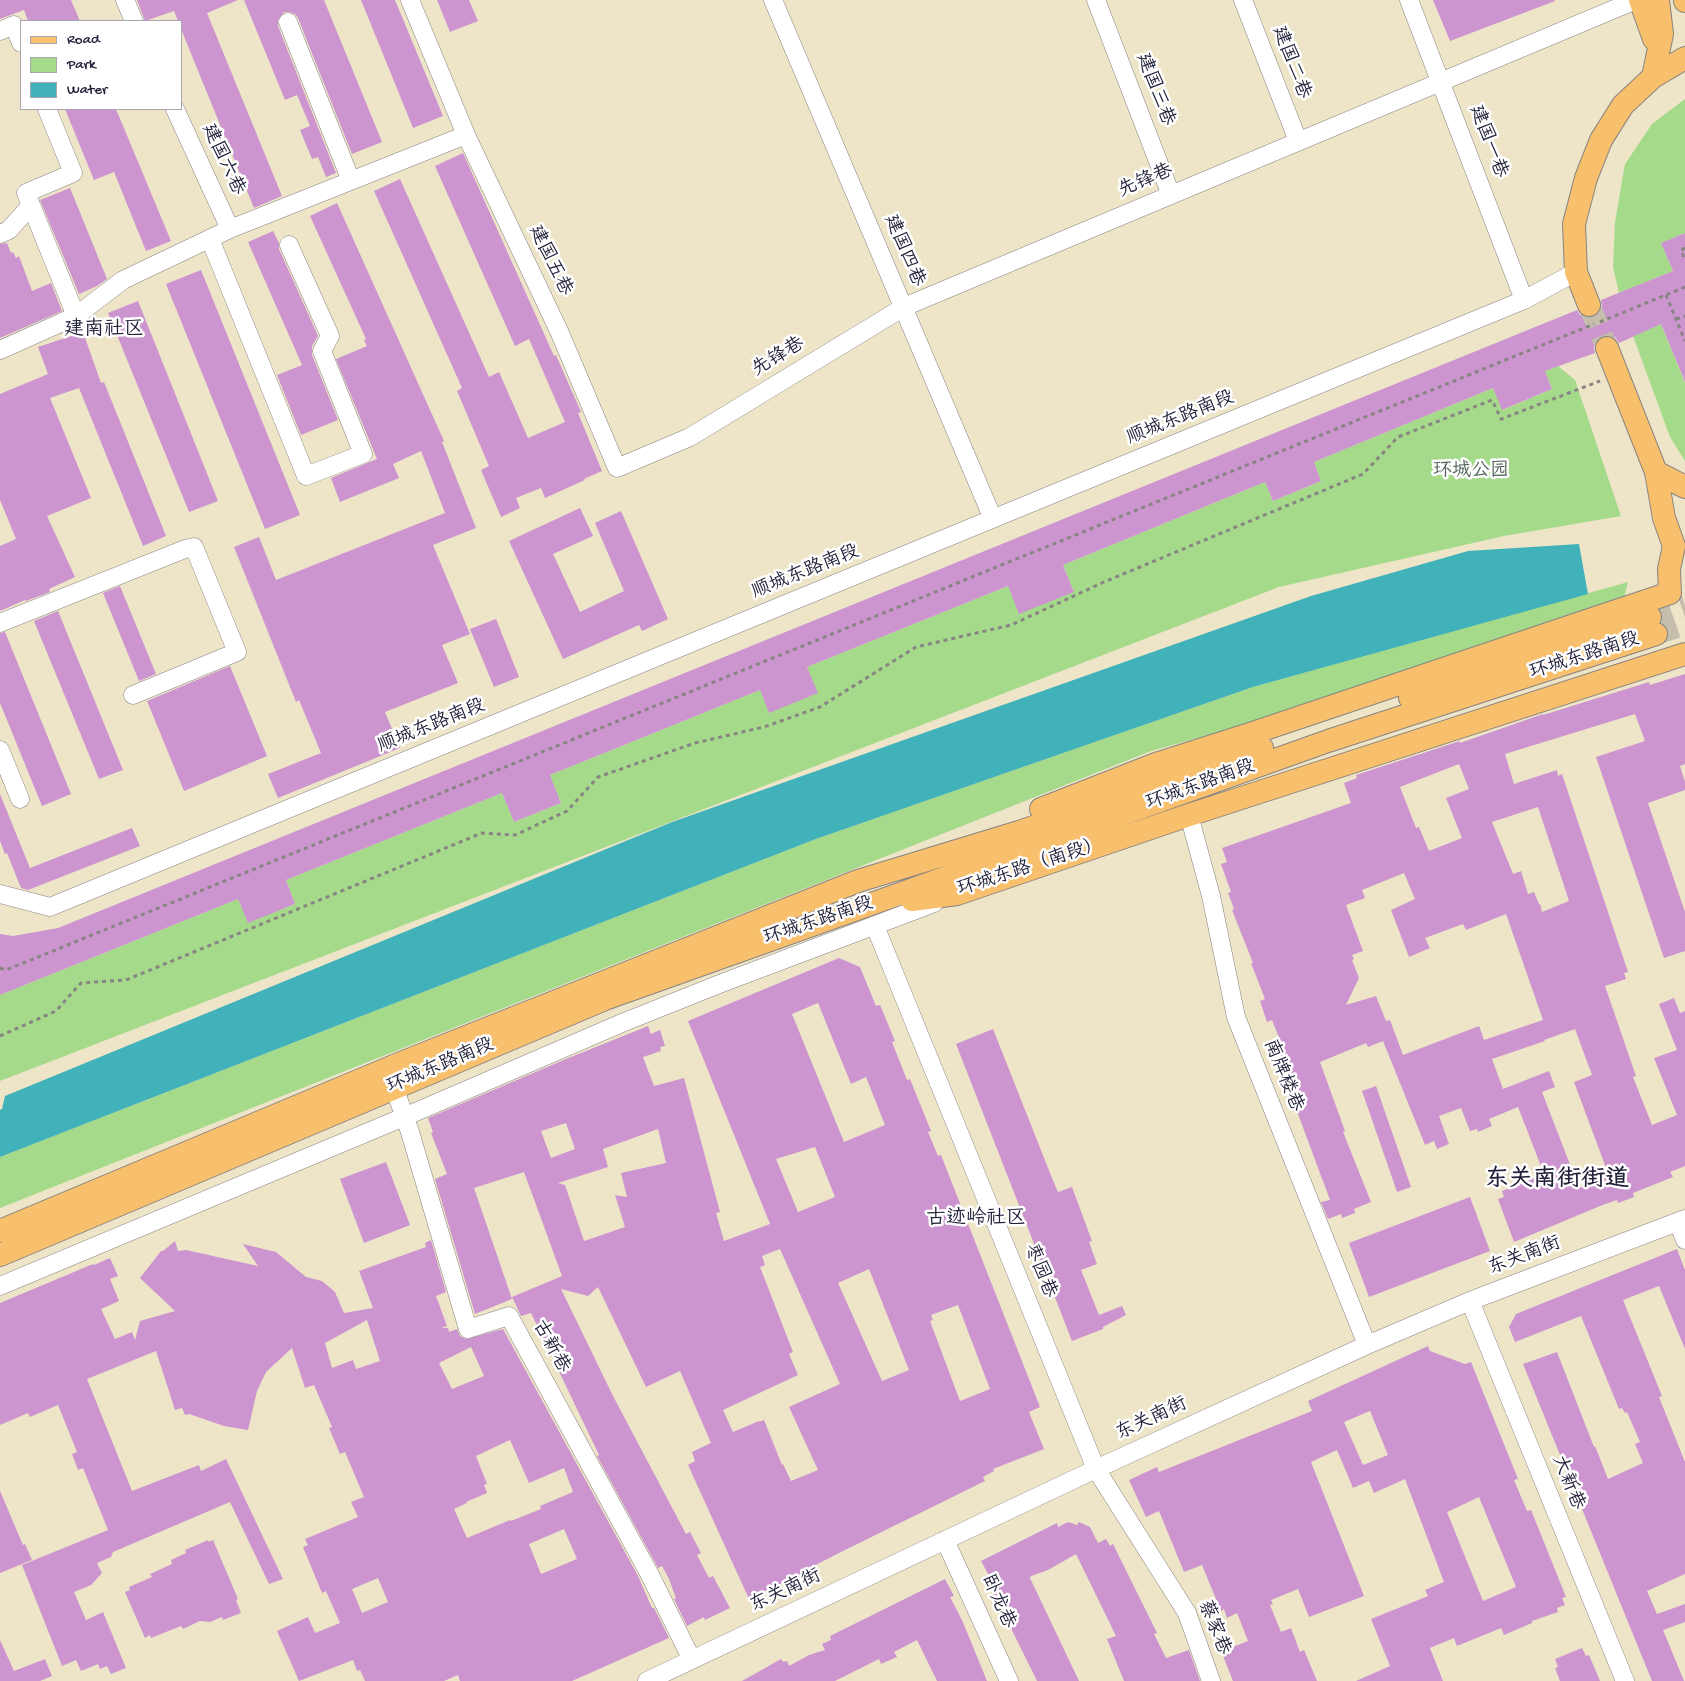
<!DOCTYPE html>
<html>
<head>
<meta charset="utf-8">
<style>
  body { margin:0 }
  #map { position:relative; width:1685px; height:1681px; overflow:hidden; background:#eee5c8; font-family:"Gochi Hand",sans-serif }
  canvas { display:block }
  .legend { position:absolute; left:20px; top:20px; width:162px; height:90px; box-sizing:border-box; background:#fff; border:1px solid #a7a7b1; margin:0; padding:6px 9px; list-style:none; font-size:15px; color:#22223b }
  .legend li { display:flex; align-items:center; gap:10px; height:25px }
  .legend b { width:25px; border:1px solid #a7a7b1 }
</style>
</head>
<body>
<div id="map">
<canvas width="1685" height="1681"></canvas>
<ul class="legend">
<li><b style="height:6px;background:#f8bf6c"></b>Road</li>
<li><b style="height:14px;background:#a5da8b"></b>Park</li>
<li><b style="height:14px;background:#42b2ba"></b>Water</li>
</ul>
</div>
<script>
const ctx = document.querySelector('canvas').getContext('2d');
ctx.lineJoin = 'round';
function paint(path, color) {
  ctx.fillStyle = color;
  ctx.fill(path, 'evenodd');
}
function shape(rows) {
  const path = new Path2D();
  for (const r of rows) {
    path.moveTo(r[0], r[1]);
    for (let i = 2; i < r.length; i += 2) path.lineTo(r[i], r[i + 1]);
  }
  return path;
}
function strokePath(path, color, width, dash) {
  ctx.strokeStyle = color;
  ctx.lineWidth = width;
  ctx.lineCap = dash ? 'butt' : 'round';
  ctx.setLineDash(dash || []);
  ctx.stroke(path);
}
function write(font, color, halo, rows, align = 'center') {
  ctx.font = font + ' "Gochi Hand","LXGW WenKai TC",sans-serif';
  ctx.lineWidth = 5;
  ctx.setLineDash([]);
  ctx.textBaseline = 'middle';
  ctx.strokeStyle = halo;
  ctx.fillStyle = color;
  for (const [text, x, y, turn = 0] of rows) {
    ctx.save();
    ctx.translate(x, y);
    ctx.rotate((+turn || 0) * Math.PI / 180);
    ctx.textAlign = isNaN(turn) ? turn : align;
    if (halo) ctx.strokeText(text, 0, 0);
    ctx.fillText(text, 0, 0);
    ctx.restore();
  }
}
const green = shape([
  [1685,99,1685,233,1661,243,1673,271,1619,293,1613,267,1615,222,1625,164,1652,124],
  [1661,324,1685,383,1685,461,1670,437,1633,336],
  [1558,366,1575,380,1621,516,1504,536,1279,587,0,1081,0,995,238,899,248,922,295,904,286,880,502,793,514,822,561,803,550,775,760,690,817,693,807,667,1008,586,1074,592,1063,565,1265,482,1273,501,1321,481,1314,462,1493,388,1503,410,1552,389,1545,371],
  [1628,582,1622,606,1255,722,1151,751,0,1208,0,1157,816,839,1253,687]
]);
const water = shape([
  [1579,544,1588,594,1253,687,816,839,0,1157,0,1110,2,1109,5,1096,672,822,1311,596,1468,551]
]);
const building = shape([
  [0,0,71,0,80,21,28,21,24,10,0,19],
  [137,0,238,0,207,13,282,196,254,208,181,29,181,21,178,21,174,11,145,21],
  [244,0,324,0,382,142,352,154,298,18,295,14,290,12,284,12,278,20,278,26,336,173,326,177,318,157,312,159,300,130,310,126,297,95,285,100],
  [361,0,395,0,443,116,413,128],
  [437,0,469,0,478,21,450,32],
  [1433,0,1554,0,1555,1,1450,41],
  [65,109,116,109,171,241,146,251,114,172,94,180],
  [463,153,554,356,556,355,581,412,578,413,602,471,584,479,585,480,545,498,541,488,516,498,520,508,501,517,481,470,489,466,457,391,462,388,374,191,400,179,489,377,499,372,528,438,565,422,529,339,515,346,435,166],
  [70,188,107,279,97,286,79,294,40,200],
  [337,203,444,441,442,442,476,528,433,545,470,634,442,645,458,683,385,712,400,748,278,798,268,774,321,753,299,700,296,702,234,547,259,537,276,580,445,513,421,451,393,464,399,478,340,502,331,478,377,459,336,359,367,346,364,340,366,339,310,216],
  [273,231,279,243,279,249,318,336,312,346,312,355,338,420,301,435,277,375,302,365,248,242],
  [1685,233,1685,382,1661,324,1619,343,1615,337,1609,335,1603,336,1596,340,1594,347,1595,353,1545,371,1552,389,1502,410,1493,388,1314,462,1321,481,1273,501,1265,482,1063,565,1074,592,1019,614,1008,586,807,667,818,693,769,713,760,690,550,775,561,803,514,822,502,793,286,880,295,904,248,923,238,899,0,995,0,934,13,936,58,928,1577,310,1580,315,1587,318,1594,317,1599,314,1602,307,1601,300,1673,271,1661,243],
  [7,243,11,253,13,252,16,258,19,256,32,291,51,283,62,311,0,338,0,244],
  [201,270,300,515,265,529,166,284],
  [138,301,218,501,189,512,108,313],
  [83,332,101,383,104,382,166,536,143,546,79,388,50,398,91,498,47,516,75,577,49,589,50,592,26,601,25,600,0,611,0,546,16,539,0,500,0,394,48,374,38,347],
  [580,508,593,536,553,554,580,612,624,591,595,523,621,511,668,619,642,631,639,625,563,659,509,541],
  [120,586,156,674,139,681,103,593],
  [58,611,123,770,99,779,34,621],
  [496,619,519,677,494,687,470,629],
  [5,632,71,794,42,806,0,703,0,633],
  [230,666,267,756,184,791,147,701],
  [1685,674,1685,764,1680,766,1685,782,1685,790,1648,803,1685,912,1685,951,1664,958,1596,757,1645,741,1635,714,1505,754,1514,784,1557,770,1558,776,1562,774,1628,972,1624,973,1626,979,1605,986,1636,1076,1633,1077,1652,1125,1677,1115,1654,1058,1677,1050,1659,1004,1674,998,1680,1013,1685,1011,1685,1166,1670,1172,1673,1177,1633,1193,1634,1197,1618,1203,1617,1200,1600,1206,1514,1242,1498,1199,1504,1197,1502,1191,1544,1174,1518,1107,1489,1119,1492,1126,1478,1132,1477,1129,1470,1131,1461,1108,1439,1116,1449,1144,1437,1149,1434,1141,1425,1145,1383,1041,1368,1047,1366,1043,1320,1062,1345,1131,1343,1132,1371,1202,1354,1209,1355,1213,1342,1218,1341,1214,1328,1219,1321,1202,1330,1200,1295,1106,1297,1106,1287,1080,1291,1079,1277,1047,1282,1045,1272,1020,1267,1022,1260,1001,1265,999,1251,963,1253,963,1232,910,1234,909,1228,893,1231,892,1221,864,1227,862,1222,848,1351,803,1344,783,1357,778,1356,775,1460,741,1460,743,1543,714,1543,715,1649,682,1650,685],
  [1459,764,1469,789,1446,798,1462,838,1429,851,1419,827,1416,828,1400,787],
  [1538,807,1569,901,1542,912,1540,904,1539,904,1534,892,1528,894,1521,871,1513,874,1492,822],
  [1404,873,1415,899,1391,910,1409,957,1430,948,1425,938,1463,924,1466,930,1506,914,1543,1020,1484,1040,1479,1026,1403,1055,1390,1020,1386,1021,1376,996,1346,1005,1359,978,1352,960,1354,959,1352,955,1363,951,1346,905,1365,898,1362,890],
  [1575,1029,1592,1075,1574,1082,1609,1176,1579,1188,1542,1092,1555,1087,1549,1071,1503,1089,1492,1059,1545,1041,1544,1040],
  [0,794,30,868,132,828,140,846,28,890,21,888,7,853,5,854,0,841],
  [839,958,860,967,876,1006,880,1005,895,1041,892,1042,907,1080,910,1079,931,1131,928,1132,938,1156,941,1155,1040,1407,1029,1412,1044,1449,993,1469,994,1471,983,1477,985,1481,839,1553,802,1572,803,1573,749,1599,688,1465,695,1461,692,1452,711,1443,680,1371,646,1387,598,1287,588,1296,561,1289,613,1396,686,1534,690,1532,701,1553,697,1555,709,1578,713,1576,730,1608,705,1620,704,1617,687,1626,674,1599,676,1598,669,1579,662,1566,658,1568,597,1456,599,1455,531,1313,521,1316,512,1297,562,1276,524,1172,474,1188,512,1299,475,1314,435,1179,447,1174,431,1133,433,1132,428,1118,566,1059,648,1026,651,1034,660,1030,665,1046,660,1047,661,1051,643,1057,654,1086,684,1078,720,1212,716,1213,724,1241,770,1224,688,1021],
  [818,1003,851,1084,866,1077,885,1125,844,1142,792,1014],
  [566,1123,575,1149,551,1158,541,1131],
  [658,1129,666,1163,621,1173,627,1197,615,1195,625,1227,584,1241,565,1185,558,1183,608,1167,603,1149],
  [815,1147,835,1197,798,1212,776,1159],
  [780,1249,840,1384,789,1407,818,1470,791,1481,783,1464,782,1465,764,1420,759,1422,759,1421,733,1432,723,1410,798,1375,789,1354,793,1352,760,1267,765,1265,762,1256],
  [869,1269,909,1370,882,1381,838,1283],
  [958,1305,990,1389,960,1401,930,1321,933,1320,931,1315],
  [993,1029,1054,1183,1058,1192,1072,1187,1092,1241,1089,1242,1097,1264,1081,1270,1099,1315,1122,1306,1126,1315,1103,1327,1103,1329,1072,1341,956,1044],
  [1376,1086,1411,1187,1397,1192,1362,1091],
  [386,1162,410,1225,364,1243,340,1179],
  [1470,1197,1490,1251,1369,1297,1349,1243],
  [431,1240,446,1292,436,1296,447,1326,441,1328,448,1328,449,1332,457,1329,460,1336,466,1339,503,1329,638,1576,652,1608,654,1608,669,1638,572,1681,460,1681,458,1675,444,1681,365,1681,360,1670,357,1671,353,1660,299,1681,277,1631,308,1617,315,1633,340,1623,326,1591,322,1593,303,1547,308,1545,305,1539,358,1517,351,1502,364,1497,345,1452,340,1454,329,1428,332,1427,314,1385,305,1388,292,1348,266,1372,257,1391,248,1430,224,1426,189,1414,185,1415,182,1408,175,1410,156,1351,87,1379,132,1491,199,1465,201,1471,226,1459,283,1579,269,1584,230,1502,113,1552,111,1557,97,1563,102,1573,91,1585,74,1592,86,1620,103,1612,126,1668,111,1674,107,1666,100,1669,98,1664,81,1671,76,1660,62,1666,22,1565,108,1530,83,1468,78,1470,72,1454,77,1452,58,1405,30,1417,28,1413,0,1425,0,1303,93,1264,94,1265,110,1258,118,1276,110,1279,119,1301,101,1309,115,1339,132,1332,135,1340,140,1321,175,1311,140,1278,161,1251,163,1251,175,1241,178,1251,186,1250,258,1266,243,1244,276,1252,306,1277,322,1281,335,1292,344,1313,373,1308,359,1271,426,1247,425,1243],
  [367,1320,380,1361,356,1369,353,1360,332,1368,325,1343],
  [471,1347,484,1376,452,1389,439,1363],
  [510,1440,529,1483,564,1468,573,1492,540,1506,541,1509,511,1521,510,1520,467,1538,454,1509,467,1503,466,1502,487,1493,484,1485,487,1484,476,1456],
  [564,1529,577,1559,541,1574,529,1544],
  [378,1578,388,1602,362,1613,352,1589],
  [1677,1249,1685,1270,1685,1349,1659,1286,1623,1300,1662,1396,1659,1397,1685,1462,1685,1574,1647,1591,1657,1614,1685,1604,1685,1622,1663,1630,1684,1681,1652,1681,1523,1364,1557,1352,1594,1447,1595,1446,1608,1479,1643,1463,1635,1444,1640,1442,1627,1412,1625,1413,1622,1408,1619,1409,1581,1316,1515,1342,1509,1327,1516,1314],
  [1428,1346,1430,1351,1465,1364,1471,1362,1518,1479,1514,1480,1527,1511,1531,1510,1554,1567,1566,1597,1562,1598,1565,1605,1557,1608,1558,1612,1532,1621,1532,1623,1504,1635,1501,1628,1457,1646,1454,1638,1430,1648,1443,1681,1356,1681,1390,1666,1371,1619,1428,1596,1425,1590,1444,1582,1405,1479,1374,1493,1369,1481,1353,1488,1337,1450,1311,1462,1364,1596,1309,1617,1298,1589,1271,1600,1273,1604,1270,1605,1281,1632,1291,1628,1300,1652,1304,1650,1317,1681,1233,1681,1223,1656,1232,1652,1230,1648,1248,1641,1237,1613,1227,1618,1224,1609,1221,1611,1202,1565,1184,1572,1159,1511,1146,1517,1129,1480,1157,1467,1159,1472,1312,1411,1308,1401],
  [1370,1411,1388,1455,1363,1465,1344,1422],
  [1479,1497,1516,1587,1483,1601,1447,1512],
  [0,1491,23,1545,25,1544,32,1560,0,1573],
  [1068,1522,1077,1525,1079,1522,1090,1527,1098,1543,1106,1539,1110,1546,1113,1544,1157,1633,1154,1634,1166,1658,1189,1650,1200,1681,1124,1681,1107,1639,1116,1636,1076,1554,1048,1570,1031,1576,1030,1578,1079,1681,1037,1681,994,1594,998,1592,981,1561,1057,1523,1058,1527],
  [208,1540,209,1542,213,1540,238,1599,236,1600,241,1613,223,1620,222,1617,210,1622,200,1621,183,1629,181,1626,151,1638,150,1635,145,1638,125,1592,130,1590,129,1587,152,1577,150,1574,172,1564,171,1560,186,1553,185,1550],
  [945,1579,954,1596,950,1597,962,1620,987,1681,937,1681,917,1640,894,1652,897,1657,881,1664,879,1659,835,1681,742,1681,781,1659,783,1662,787,1661,789,1666,809,1655,825,1650,822,1644,831,1640,830,1636],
  [0,1640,14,1671,45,1659,52,1676,40,1681,0,1681],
  [1582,1648,1586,1656,1589,1655,1600,1681,1560,1681,1555,1668,1558,1667,1555,1659]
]);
const majorTunnel = shape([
  [1589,305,1607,348],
  [1650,617,1685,605],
  [1656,634,1685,624]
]);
const path = shape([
  [1685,248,1681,250,1685,260],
  [1666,295,1685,341],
  [1676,319,1685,316],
  [1600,322,1685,287],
  [0,968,6,970,1594,324],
  [0,1036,56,1011,81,983,126,980,482,833,515,835,567,811,598,777,695,743,764,727,820,707,916,647,1011,625,1104,582,1363,474,1398,437,1492,400,1501,419,1600,381]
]);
const minor = shape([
  [125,0,134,21],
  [410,0,466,135,559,331,617,468,690,437,904,307,1636,0],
  [773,0,993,519],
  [1096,0,1171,195],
  [1243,0,1298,141],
  [1409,0,1524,300],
  [288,22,351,181],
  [0,31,14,25,21,43],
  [47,109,73,173,26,193,76,316],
  [175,109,230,229],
  [0,234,9,230,31,205],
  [210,239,306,476,363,454,322,351,330,336,289,245],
  [0,350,76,316,123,280,230,229,466,135],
  [0,623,185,549,194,547,237,652,133,695],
  [0,750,20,799],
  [1189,815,1211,896,1236,1017,1367,1345],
  [0,894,50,907,1524,300,1576,272],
  [875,926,1096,1469,1187,1613,1211,1681],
  [394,1087,410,1132,468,1329,509,1316,650,1575,692,1660],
  [1678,1222,1685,1240],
  [0,1286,404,1117,622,1023,722,983,934,903],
  [1470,1301,1625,1681],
  [945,1540,1009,1681],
  [647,1681,1096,1469,1367,1345,1470,1301,1685,1219]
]);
const major = shape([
  [1640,0,1654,39],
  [1685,0,1685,1],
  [1653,77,1662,34,1658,0],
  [1589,305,1576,272,1574,224,1586,178,1601,140,1623,105,1653,77,1685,58],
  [1656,472,1685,487],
  [1410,698,1650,617],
  [1041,809,1156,764,1250,734,1670,593,1669,569,1674,546,1664,518,1656,472,1607,348],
  [912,900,957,894,1189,815,1685,654],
  [0,1231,401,1063,858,881,1019,832,1262,748],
  [0,1255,605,999,1328,741,1656,634]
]);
const streetNames = [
  ["建国二巷",1290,63,69],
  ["建国三巷",1154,90,69],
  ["建国一巷",1487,142,69],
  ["建国六巷",222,160,65],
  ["先锋巷",1146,182,-23],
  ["建国四巷",903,251,67],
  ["建国五巷",549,261,64],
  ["先锋巷",779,358,-31],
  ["顺城东路南段",1181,419,-22],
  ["顺城东路南段",806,573,-22],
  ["环城东路南段",1585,657,-18],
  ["顺城东路南段",432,727,-22],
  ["环城东路南段",1201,786,-20],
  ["环城东路（南段）",1031,868,-18],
  ["环城东路南段",819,922,-19],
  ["环城东路南段",441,1067,-23],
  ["南牌楼巷",1282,1076,68],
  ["东关南街",1525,1257,-21],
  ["枣园巷",1039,1271,68],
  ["古新巷",550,1347,61],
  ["东关南街",1152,1420,-25],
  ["大新巷",1567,1483,68],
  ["东关南街",786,1592,-25],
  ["卧龙巷",997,1602,66],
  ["蔡家巷",1213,1628,68]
];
const parkNames = [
  ["环城公园",1471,472]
];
const neighbourhoodNames = [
  ["建南社区",104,331],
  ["古迹岭社区",976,1220]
];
const districtNames = [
  ["东关南街街道",1557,1181]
];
paint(green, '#a5da8b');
paint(water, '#42b2ba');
paint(building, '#cc95d0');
strokePath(majorTunnel, '#c5beac', 22, [22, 11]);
strokePath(minor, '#888482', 19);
strokePath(major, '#888482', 24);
strokePath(path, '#888482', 3, [4, 4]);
strokePath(minor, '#fff', 18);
strokePath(major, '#f8bf6c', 22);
write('19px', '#22223b', '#fff', streetNames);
write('19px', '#506257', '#fff', parkNames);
write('20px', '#22223b', '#fff', neighbourhoodNames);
write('bold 24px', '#22223b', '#fff', districtNames);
</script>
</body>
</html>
